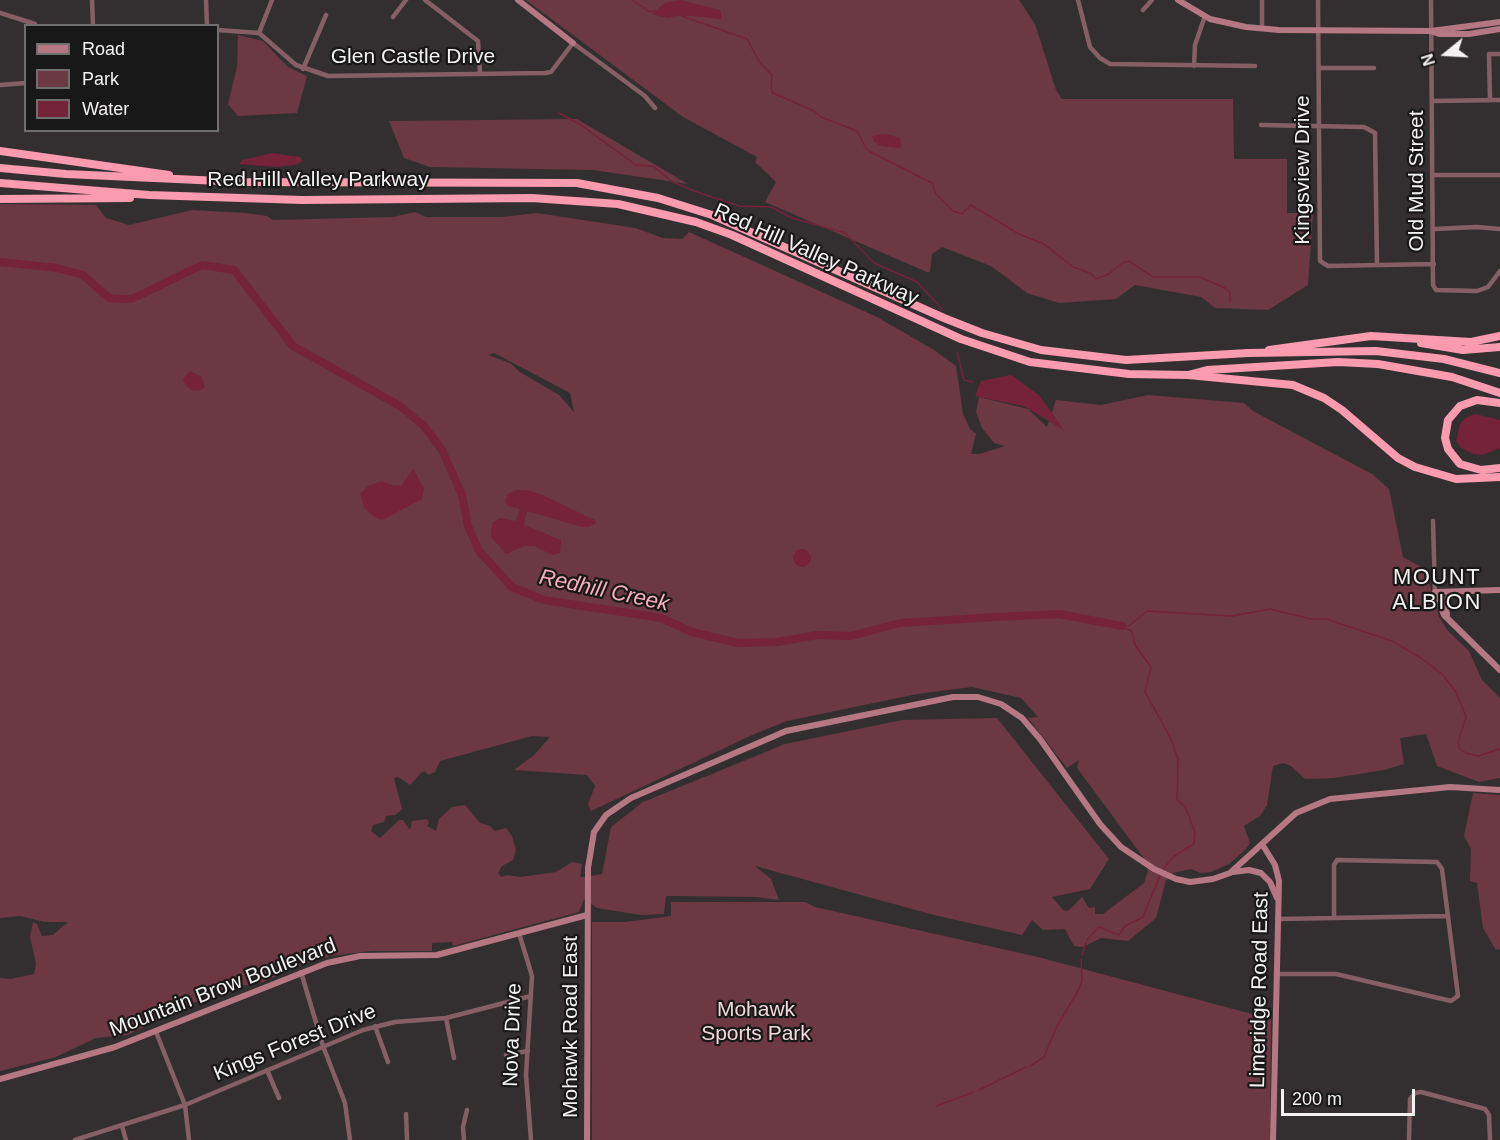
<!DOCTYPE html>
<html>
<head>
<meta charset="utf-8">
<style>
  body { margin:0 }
  #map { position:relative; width:1500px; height:1140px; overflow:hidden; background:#332f30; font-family:Helvetica,sans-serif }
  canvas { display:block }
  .legend { position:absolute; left:24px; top:24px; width:195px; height:108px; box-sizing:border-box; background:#191818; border:2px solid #706f6f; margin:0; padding:8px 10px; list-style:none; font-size:18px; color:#f3f1f1 }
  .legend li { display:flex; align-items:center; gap:12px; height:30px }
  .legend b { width:30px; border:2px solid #706f6f }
  .north { position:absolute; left:1416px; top:24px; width:60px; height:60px; -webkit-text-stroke:4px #191818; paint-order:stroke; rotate:252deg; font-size:16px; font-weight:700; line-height:24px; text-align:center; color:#f3f1f1 }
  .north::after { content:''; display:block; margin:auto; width:21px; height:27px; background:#f3f1f1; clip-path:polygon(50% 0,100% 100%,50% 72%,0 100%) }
  .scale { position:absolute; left:1281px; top:1089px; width:134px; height:27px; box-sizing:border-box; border:3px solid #f3f1f1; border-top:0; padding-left:8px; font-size:18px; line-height:21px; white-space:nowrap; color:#f3f1f1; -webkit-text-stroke:4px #191818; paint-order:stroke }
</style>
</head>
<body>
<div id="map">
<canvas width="1500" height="1140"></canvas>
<ul class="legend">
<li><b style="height:8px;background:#b67784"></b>Road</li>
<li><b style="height:16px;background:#6b3843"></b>Park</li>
<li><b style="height:16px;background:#75223b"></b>Water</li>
</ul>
<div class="north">N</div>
<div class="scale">200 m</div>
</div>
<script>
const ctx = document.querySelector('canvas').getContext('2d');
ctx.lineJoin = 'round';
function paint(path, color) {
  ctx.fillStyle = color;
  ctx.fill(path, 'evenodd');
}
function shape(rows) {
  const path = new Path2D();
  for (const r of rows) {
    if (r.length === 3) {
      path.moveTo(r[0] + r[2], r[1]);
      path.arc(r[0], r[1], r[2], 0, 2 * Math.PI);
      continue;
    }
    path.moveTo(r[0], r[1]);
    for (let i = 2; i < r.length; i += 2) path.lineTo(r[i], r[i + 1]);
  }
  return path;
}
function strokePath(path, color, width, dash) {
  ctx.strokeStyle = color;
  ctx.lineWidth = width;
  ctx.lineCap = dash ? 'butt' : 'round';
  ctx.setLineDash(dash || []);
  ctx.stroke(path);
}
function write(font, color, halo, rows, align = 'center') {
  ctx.font = font + ' Helvetica,sans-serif';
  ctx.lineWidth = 4.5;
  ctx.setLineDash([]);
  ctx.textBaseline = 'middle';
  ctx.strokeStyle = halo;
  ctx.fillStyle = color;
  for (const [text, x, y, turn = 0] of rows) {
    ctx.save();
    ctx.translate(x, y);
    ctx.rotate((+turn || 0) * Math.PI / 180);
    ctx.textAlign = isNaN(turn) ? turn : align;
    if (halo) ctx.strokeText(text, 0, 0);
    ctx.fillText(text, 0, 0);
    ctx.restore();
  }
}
const green = shape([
  [526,0,1019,0,1035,24,1056,90,1062,99,1233,99,1234,159,1287,159,1287,213,1313,213,1308,285,1268,310,1215,308,1201,297,1135,285,1116,299,1059,303,1027,293,991,266,942,247,932,254,930,272,927,272,765,202,776,182,755,162,757,157,683,117],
  [238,35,263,41,288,67,307,76,297,113,238,116,228,104,237,67],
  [577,119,688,184,593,170,430,167,404,158,389,121],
  [0,204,96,205,106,218,129,225,192,210,246,213,267,216,273,220,393,217,415,212,426,217,501,217,537,213,635,228,663,238,682,239,689,232,877,317,934,350,956,366,963,414,970,429,976,434,971,454,979,454,1005,446,994,443,982,428,976,412,979,397,1028,409,1047,427,1056,400,1101,405,1148,395,1244,403,1253,411,1372,474,1389,489,1403,557,1425,569,1439,617,1448,631,1469,651,1482,680,1500,698,1500,778,1479,782,1437,766,1426,734,1400,738,1404,764,1384,770,1334,778,1305,779,1291,766,1283,763,1273,766,1267,805,1260,816,1244,826,1250,843,1246,849,1229,864,1211,872,1200,873,1191,869,1173,873,1166,880,1156,918,1128,941,1101,938,1083,947,1074,946,1065,929,1043,930,1032,920,1022,935,934,915,755,866,771,879,779,900,756,897,666,896,664,914,641,915,597,908,584,899,579,912,453,946,452,942,432,943,432,951,371,951,331,956,298,966,263,982,235,987,190,1004,128,1035,96,1038,56,1057,0,1071,0,978,11,979,34,974,36,964,30,937,33,922,37,924,42,936,53,935,68,922,45,922,20,916,0,918],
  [494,353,570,393,574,412,559,395,520,372,510,363,488,355],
  [972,687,1021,698,1038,717,1028,718,1067,768,1079,760,1077,768,1143,857,1148,871,1144,883,1103,914,1095,914,1095,907,1089,908,1082,897,1068,911,1063,910,1052,897,1090,889,1109,859,997,718,902,720,785,744,643,802,611,827,602,874,585,877,580,877,582,864,572,862,556,872,520,877,507,875,501,877,498,873,502,866,513,860,516,850,512,836,506,828,495,831,490,826,480,823,465,805,452,807,439,819,436,831,427,826,429,823,427,819,412,821,410,830,403,820,399,820,380,838,371,831,373,825,384,822,386,816,395,815,402,809,394,778,398,777,410,785,421,773,425,771,428,775,435,772,440,761,532,736,550,737,534,755,514,770,587,775,595,786,588,804,591,811,750,736,787,721,917,694],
  [1473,793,1500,795,1500,949,1496,950,1483,928,1477,883,1470,881,1471,849,1464,836],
  [671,902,805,902,815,907,1038,957,1271,1019,1270,1140,592,1140,592,922,625,922,671,916]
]);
const water = shape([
  [681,0,720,10,722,19,680,15,667,18,652,14,665,3],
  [886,134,900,138,901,148,881,146,874,142,872,136],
  [272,153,300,157,303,161,295,165,277,167,239,164,242,160],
  [190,371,202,377,205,388,198,391,191,390,185,385,183,379],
  [1011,375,1039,395,1064,430,1023,406,975,396,981,381],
  [1475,414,1500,420,1500,448,1482,455,1473,454,1460,447,1456,441,1460,424,1465,418],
  [413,469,424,488,422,499,382,520,374,517,364,508,360,494,368,486,381,481,394,486,402,485],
  [516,490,527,490,542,495,595,520,596,523,589,527,582,527,527,511,524,525,561,540,560,553,553,555,534,546,524,546,506,554,491,537,491,529,493,522,500,518,516,521,520,509,508,506,505,501,508,494],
  [802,558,9]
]);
const stream = shape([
  [632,0,650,12,655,10],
  [679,15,747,39,760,63,772,75,771,88,773,93,814,111,821,117,857,131,867,150,932,183,936,194,953,211,962,214,971,205,1019,234,1044,244,1073,267,1090,273,1096,279,1109,274,1122,263,1129,261,1153,277,1200,277,1225,288,1230,293,1230,302],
  [559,113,581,125,636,165,653,166,671,181,694,191,739,206,771,207,792,218,845,233,874,263,917,282,943,310],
  [957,352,964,380,973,382],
  [1122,626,1129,626,1147,611,1232,616,1270,609,1311,619,1326,619,1392,641,1421,658,1443,675,1456,692,1466,717,1458,742,1460,749,1466,753,1478,756,1500,749],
  [1122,627,1132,631,1135,645,1151,667,1145,692,1170,737,1178,759,1177,800,1185,806,1195,832,1194,844,1174,856,1162,871],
  [1087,940,1099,927,1119,935,1125,926,1143,917,1160,875],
  [1082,955,1086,943],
  [1030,1066,1044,1057,1057,1026,1078,991,1082,981,1081,959],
  [979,1090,1026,1067],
  [936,1106,974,1092]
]);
const river = shape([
  [0,262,57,268,83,275,109,298,121,299,132,299,202,265,234,270,293,346,400,406,424,426,442,450,462,495,468,526,479,551,512,587,544,600,661,618,692,632,737,643,777,642,817,635,851,636,900,623,996,617,1059,614,1122,626]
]);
const street = shape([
  [92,0,93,26],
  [206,0,207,26],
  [425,0,478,41,480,73],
  [1078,0,1090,47,1100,58,1110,64,1255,66],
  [1262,0,1262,29],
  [1318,0,1320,261,1328,266,1434,264],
  [1431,0,1433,285,1436,290,1477,291,1488,287,1500,271],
  [1143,10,1152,0],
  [0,13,35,24],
  [393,17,406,0],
  [218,30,259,33,296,65,328,76,545,73,551,72,573,43,645,96,655,108],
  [259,33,272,0],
  [1194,66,1195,45,1205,16],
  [1319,68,1374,68],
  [303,69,326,15],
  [0,85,26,83],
  [1490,100,1489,54,1500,54],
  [1432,101,1500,100],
  [1261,125,1364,127,1375,133,1377,265],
  [1433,175,1500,175],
  [1434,229,1477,227,1500,229],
  [1433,521,1435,592],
  [1277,919,1447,916],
  [519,933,532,976,526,1075,531,1140],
  [301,972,323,1046,345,1103,350,1140],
  [1276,974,1336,974,1451,1001,1458,996,1442,869,1437,862,1337,860,1334,865,1334,918],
  [446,1018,454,1058],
  [375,1026,388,1062],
  [156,1032,185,1105,189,1140],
  [506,1055,528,1051],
  [267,1070,279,1098],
  [406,1114,407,1140],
  [122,1126,126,1140],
  [75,1140,185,1105,363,1030,395,1022,446,1018,531,996],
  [464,1140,463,1127,467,1110],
  [1409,1140,1410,1099,1415,1093,1421,1092,1485,1109,1489,1115,1490,1140]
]);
const secondary = shape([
  [518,0,573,43],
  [1178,0,1210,19,1246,27,1279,30,1431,31,1500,22],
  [1431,31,1439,34,1469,34,1500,29],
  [1500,590,1435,592,1444,615,1500,670],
  [1447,615,1445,600,1456,592],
  [1262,844,1275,865,1279,881,1273,1140],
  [1233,872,1249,870,1261,873,1270,882,1277,898],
  [0,1079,115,1047,327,963,360,956,437,955,587,915],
  [587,1140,588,868,594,832,606,815,631,798,786,731,953,697,978,697,1001,704,1022,718,1040,739,1100,824,1121,847,1154,869,1176,879,1190,882,1213,879,1230,873,1296,813,1330,799,1450,787,1500,790]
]);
const highway = shape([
  [0,151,169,175],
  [0,168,66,174,242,182,577,183,658,198,712,215,944,318,982,333,1041,350,1126,360,1248,353,1376,351,1444,359,1500,373],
  [0,183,149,195,302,200,532,198,618,204,696,222,732,235,961,339,1030,362,1129,374,1188,375,1207,370,1338,362,1378,364,1452,377,1500,393],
  [0,199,130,198],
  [1421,343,1463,350,1500,347],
  [1269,350,1371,336,1471,342,1500,336],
  [1188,375,1293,385,1324,398,1342,410,1398,458,1415,467,1456,479,1500,477],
  [1500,403,1477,400,1460,406,1448,420,1445,438,1448,449,1460,464,1481,470,1500,468]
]);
const streetNames = [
  ["Glen Castle Drive",413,57],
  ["Kingsview Drive",1303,170,-90],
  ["Red Hill Valley Parkway",318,180],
  ["Old Mud Street",1417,181,-90],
  ["Red Hill Valley Parkway",816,255,24],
  ["Mountain Brow Boulevard",223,988,-21],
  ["Limeridge Road East",1260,990,-89],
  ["Mohawk Road East",571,1027,-90],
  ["Nova Drive",513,1035,-88],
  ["Kings Forest Drive",295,1043,-22]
];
const parkNames = [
  ["Mohawk",756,1010],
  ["Sports Park",756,1034]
];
const neighbourhoodNames = [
  ["MOUNT",1437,578],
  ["ALBION",1437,603]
];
const waterNames = [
  ["Redhill Creek",604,591,12]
];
paint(green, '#6b3843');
paint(water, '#75223b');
strokePath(stream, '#75223b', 1.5);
strokePath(river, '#75223b', 8);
strokePath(street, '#865f66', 4.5);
strokePath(secondary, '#b67784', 6);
strokePath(highway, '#fb9baf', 8);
write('21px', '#f3f1f1', '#191818', streetNames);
write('21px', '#f1d7db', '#191818', parkNames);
ctx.letterSpacing = '1.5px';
write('22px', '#f3f1f1', '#191818', neighbourhoodNames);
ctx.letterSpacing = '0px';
write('italic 22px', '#f8aebc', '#191818', waterNames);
</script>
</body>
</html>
